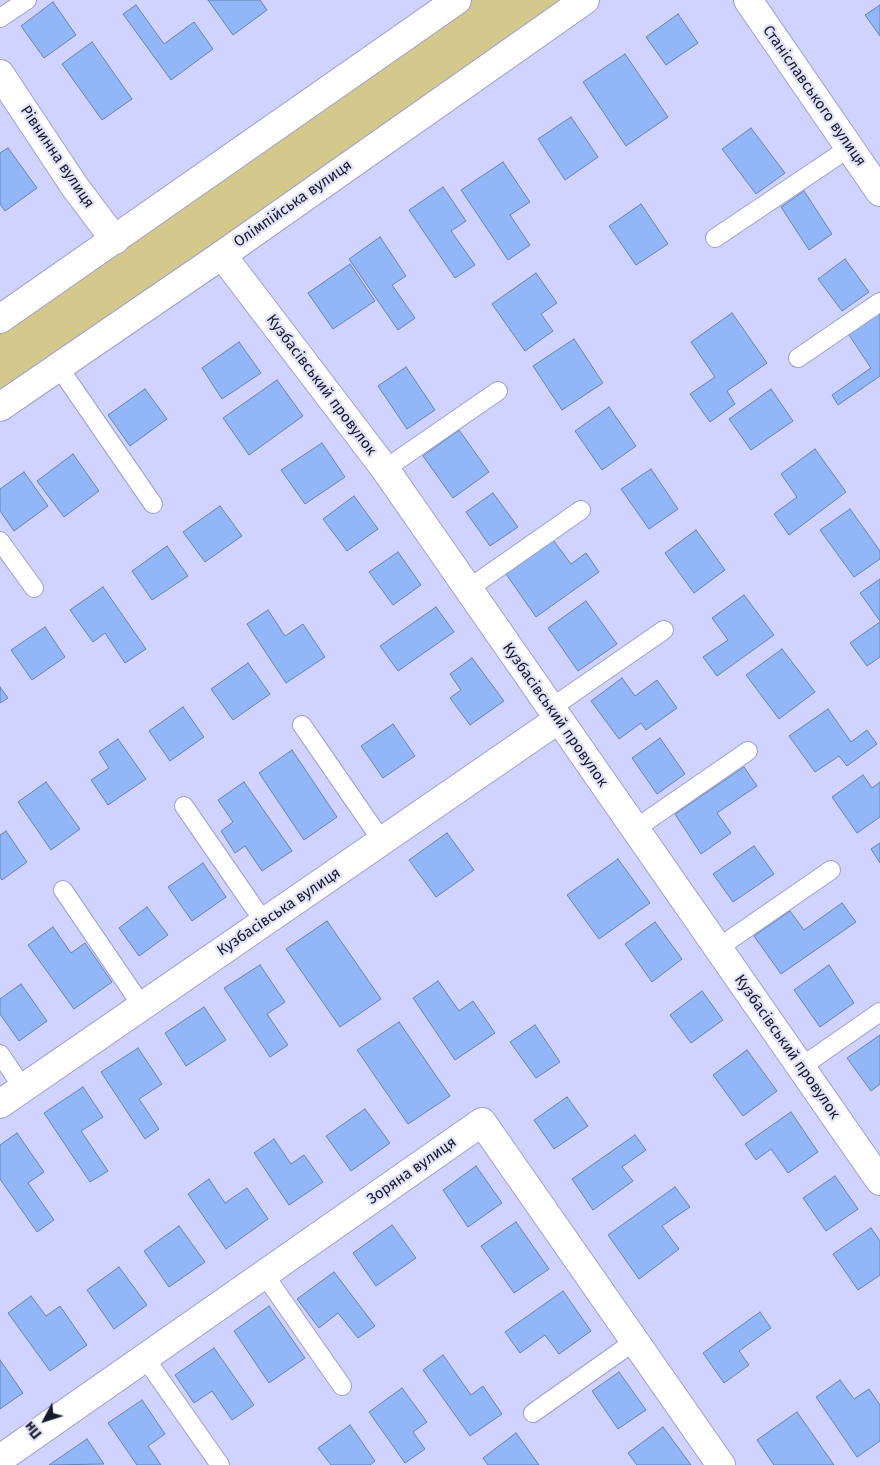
<!DOCTYPE html>
<html>
<head>
<meta charset="utf-8">
<style>
  body { margin:0 }
  #map { position:relative; width:880px; height:1465px; overflow:hidden; background:#cfd3fe; font-family:"Fira Sans",sans-serif }
  canvas { display:block }
  .north { position:absolute; left:20px; top:1395px; width:50px; height:50px; -webkit-text-stroke:4px #e0e2f8; paint-order:stroke; rotate:230deg; font-size:14px; font-weight:700; line-height:20px; text-align:center; color:#19192c }
  .north::after { content:''; display:block; margin:auto; width:18px; height:22px; background:#19192c; clip-path:polygon(50% 0,100% 100%,50% 72%,0 100%) }
</style>
</head>
<body>
<div id="map">
<canvas width="880" height="1465"></canvas>
<div class="north">Пн</div>
</div>
<script>
const ctx = document.querySelector('canvas').getContext('2d');
ctx.lineJoin = 'round';
function paint(path, color) {
  ctx.fillStyle = color;
  ctx.fill(path, 'evenodd');
}
function shape(rows) {
  const path = new Path2D();
  for (const r of rows) {
    path.moveTo(r[0], r[1]);
    for (let i = 2; i < r.length; i += 2) path.lineTo(r[i], r[i + 1]);
  }
  return path;
}
function strokePath(path, color, width, dash) {
  ctx.strokeStyle = color;
  ctx.lineWidth = width;
  ctx.lineCap = dash ? 'butt' : 'round';
  ctx.setLineDash(dash || []);
  ctx.stroke(path);
}
function write(font, color, halo, rows, align = 'center') {
  ctx.font = font + ' "Fira Sans",sans-serif';
  ctx.lineWidth = 4.5;
  ctx.setLineDash([]);
  ctx.textBaseline = 'middle';
  ctx.strokeStyle = halo;
  ctx.fillStyle = color;
  for (const [text, x, y, turn = 0] of rows) {
    ctx.save();
    ctx.translate(x, y);
    ctx.rotate((+turn || 0) * Math.PI / 180);
    ctx.textAlign = isNaN(turn) ? turn : align;
    if (halo) ctx.strokeText(text, 0, 0);
    ctx.fillText(text, 0, 0);
    ctx.restore();
  }
}
const green = shape([
  [457,0,587,0,0,409,0,319]
]);
const building = shape([
  [208,0,260,0,267,10,233,35,208,0],
  [53,2,76,35,44,58,21,26,53,2],
  [136,5,164,44,194,22,213,49,171,80,123,14,136,5],
  [880,5,880,36,865,15,880,5],
  [678,14,698,43,666,65,646,37,678,14],
  [92,42,132,99,102,120,62,64,92,42],
  [625,54,668,117,626,146,583,82,625,54],
  [571,117,598,157,565,180,538,139,571,117],
  [751,128,785,173,756,194,722,149,751,128],
  [8,148,37,188,5,211,0,204,0,153,8,148],
  [503,162,530,202,510,215,530,245,508,260,461,190,503,162],
  [443,187,466,221,451,231,475,265,455,278,409,210,443,187],
  [804,191,832,234,809,250,781,207,804,191],
  [641,204,668,244,636,265,609,226,641,204],
  [380,237,406,276,392,285,415,318,398,330,349,259,380,237],
  [845,259,869,292,842,311,818,279,845,259],
  [350,264,375,301,333,329,308,293,350,264],
  [536,273,557,303,541,314,553,331,525,351,492,304,536,273],
  [880,309,880,376,838,405,832,395,871,368,847,332,880,309],
  [732,313,767,363,727,391,735,404,710,422,690,394,715,377,691,342,732,313],
  [574,339,603,383,562,410,533,366,574,339],
  [239,342,261,373,222,399,202,368,239,342],
  [406,367,435,410,407,429,378,386,406,367],
  [277,380,303,416,249,455,223,418,277,380],
  [145,389,167,419,130,446,108,415,145,389],
  [771,389,793,421,751,450,729,419,771,389],
  [609,407,636,446,602,470,575,431,609,407],
  [459,430,489,472,453,498,423,456,459,430],
  [322,443,345,477,305,504,281,470,322,443],
  [815,449,846,492,789,535,774,514,797,497,781,474,815,449],
  [73,454,99,491,64,517,37,481,73,454],
  [651,469,678,509,649,529,621,489,651,469],
  [24,472,48,506,14,531,0,511,0,489,24,472],
  [493,493,518,527,490,546,466,512,493,493],
  [354,496,378,529,347,551,323,519,354,496],
  [220,506,242,536,205,562,183,532,220,506],
  [850,509,880,551,880,559,854,577,820,530,850,509],
  [696,530,725,570,694,593,665,553,696,530],
  [553,540,571,564,586,553,599,572,536,617,506,574,553,540],
  [167,546,188,576,152,600,132,571,167,546],
  [398,552,421,585,393,605,369,572,398,552],
  [880,579,880,621,860,593,880,579],
  [103,587,146,649,125,663,105,633,93,642,70,610,103,587],
  [744,595,774,635,717,676,703,657,728,640,712,618,744,595],
  [586,601,617,644,578,671,548,628,586,601],
  [436,607,454,632,398,671,380,646,436,607],
  [268,610,285,636,303,624,325,657,286,683,247,624,268,610],
  [880,622,880,657,867,666,850,643,880,622],
  [45,627,65,657,32,680,11,650,45,627],
  [782,649,815,692,779,719,746,675,782,649],
  [472,658,504,701,470,725,450,698,461,690,450,674,472,658],
  [248,663,270,694,233,720,211,689,248,663],
  [622,678,635,696,657,680,677,708,646,730,641,723,619,739,591,701,622,678],
  [0,687,8,698,0,703,0,687],
  [183,707,204,737,170,761,149,731,183,707],
  [828,709,851,742,867,730,877,744,847,766,839,756,815,772,789,736,828,709],
  [393,724,415,756,383,778,361,746,393,724],
  [660,738,685,774,657,794,632,758,660,738],
  [118,739,146,779,108,805,91,780,109,768,99,752,118,739],
  [292,750,337,817,304,840,259,773,292,750],
  [744,767,757,786,717,813,731,833,701,854,675,814,744,767],
  [863,775,872,788,880,782,880,817,857,833,832,797,863,775],
  [46,782,80,829,51,850,18,802,46,782],
  [244,782,292,851,262,871,245,846,235,853,221,831,233,822,218,800,244,782],
  [6,831,27,862,2,880,0,877,0,835,6,831],
  [447,833,474,870,436,897,409,860,447,833],
  [880,843,880,863,871,849,880,843],
  [754,846,774,874,733,902,713,874,754,846],
  [618,859,650,903,599,939,567,895,618,859],
  [203,863,226,897,192,921,168,887,203,863],
  [842,903,856,922,781,974,754,936,790,911,804,930,842,903],
  [147,907,168,935,139,956,119,928,147,907],
  [327,921,381,999,340,1027,286,949,327,921],
  [655,922,682,959,652,982,625,944,655,922],
  [53,927,71,953,85,943,112,982,74,1009,28,945,53,927],
  [260,965,285,1002,267,1014,288,1045,270,1057,224,988,260,965],
  [829,965,854,1003,820,1027,794,990,829,965],
  [438,981,459,1011,473,1001,495,1033,455,1060,413,998,438,981],
  [21,984,47,1021,19,1041,0,1014,0,999,21,984],
  [702,991,723,1020,691,1043,670,1015,702,991],
  [204,1007,226,1040,186,1066,165,1033,204,1007],
  [399,1022,450,1096,408,1124,357,1050,399,1022],
  [535,1025,560,1062,536,1078,510,1042,535,1025],
  [880,1035,880,1084,871,1091,847,1058,880,1035],
  [138,1048,162,1084,139,1099,159,1129,145,1139,101,1072,138,1048],
  [747,1050,777,1091,743,1116,713,1075,747,1050],
  [83,1087,103,1117,81,1131,108,1171,90,1182,44,1113,83,1087],
  [567,1097,588,1126,554,1149,534,1120,567,1097],
  [365,1109,390,1143,351,1171,326,1136,365,1109],
  [791,1112,818,1152,788,1173,771,1149,756,1160,745,1144,791,1112],
  [17,1133,44,1172,28,1183,54,1220,37,1232,0,1179,0,1145,17,1133],
  [635,1135,646,1150,622,1167,633,1181,593,1210,572,1179,635,1135],
  [274,1139,291,1164,304,1155,323,1182,289,1205,254,1153,274,1139],
  [476,1166,502,1203,468,1227,443,1190,476,1166],
  [835,1176,858,1209,826,1231,803,1198,835,1176],
  [209,1179,225,1203,247,1188,268,1219,226,1249,188,1194,209,1179],
  [675,1187,690,1207,662,1226,679,1249,639,1279,608,1235,675,1187],
  [516,1222,549,1269,514,1293,481,1246,516,1222],
  [392,1225,416,1258,376,1286,353,1253,392,1225],
  [179,1226,205,1262,169,1287,144,1251,179,1226],
  [871,1228,880,1241,880,1275,858,1290,833,1254,871,1228],
  [119,1267,147,1305,114,1329,87,1290,119,1267],
  [334,1272,375,1326,358,1338,338,1313,319,1328,297,1299,334,1272],
  [563,1291,591,1331,559,1354,545,1335,520,1353,505,1332,563,1291],
  [31,1296,46,1316,60,1306,87,1345,50,1371,8,1313,31,1296],
  [269,1306,305,1358,269,1383,234,1331,269,1306],
  [760,1312,771,1328,739,1351,749,1365,724,1383,703,1353,760,1312],
  [214,1348,254,1405,232,1420,212,1391,194,1403,175,1375,214,1348],
  [443,1355,471,1395,483,1386,502,1414,470,1436,423,1370,443,1355],
  [0,1360,23,1393,0,1409,0,1360],
  [619,1372,646,1410,618,1429,592,1391,619,1372],
  [840,1380,854,1399,869,1389,880,1405,880,1441,857,1457,816,1397,840,1380],
  [402,1388,427,1422,413,1432,425,1449,405,1463,369,1412,402,1388],
  [142,1400,165,1434,148,1446,161,1465,137,1465,108,1423,142,1400],
  [797,1412,834,1465,774,1465,757,1440,797,1412],
  [350,1425,375,1461,370,1465,331,1465,318,1448,350,1425],
  [663,1427,691,1465,637,1465,628,1453,663,1427],
  [516,1433,539,1465,488,1465,483,1458,516,1433],
  [87,1439,104,1464,49,1465,87,1439]
]);
const lane = shape([
  [0,18,27,0],
  [715,238,849,148],
  [798,358,880,302],
  [58,366,153,504],
  [385,469,498,391],
  [0,541,34,588],
  [468,589,581,510],
  [551,708,664,630],
  [302,725,382,841],
  [184,806,264,922],
  [635,829,748,751],
  [63,890,142,1006],
  [718,948,831,870],
  [0,1054,23,1088],
  [801,1067,880,1012],
  [264,1274,342,1386],
  [145,1358,220,1465],
  [533,1413,635,1341]
]);
const street = shape([
  [748,0,880,192],
  [0,74,75,187,115,240],
  [222,255,385,469,880,1181],
  [0,1104,559,719],
  [0,1459,482,1122,721,1465]
]);
const secondary = shape([
  [0,319,457,0],
  [0,407,222,255,585,0]
]);
const streetNames = [
  ["Станіславського вулиця",814,96,55],
  ["Рівнинна вулиця",57,157,56],
  ["Олімпійська вулиця",293,204,-35],
  ["Кузбасівський провулок",321,385,53],
  ["Кузбасівський провулок",555,715,55],
  ["Кузбасівська вулиця",279,912,-34],
  ["Кузбасівський провулок",787,1047,55],
  ["Зоряна вулиця",412,1171,-35]
];
paint(green, '#d2c98a');
paint(building, '#91b7f9');
strokePath(building, '#6982af', 1);
strokePath(lane, '#9c9fd2', 20);
strokePath(street, '#9c9fd2', 30);
strokePath(secondary, '#9c9fd2', 30);
strokePath(lane, '#fff', 18);
strokePath(street, '#fff', 28);
strokePath(secondary, '#fff', 28);
write('15px', '#19192c', '#e0e2f8', streetNames);
</script>
</body>
</html>
